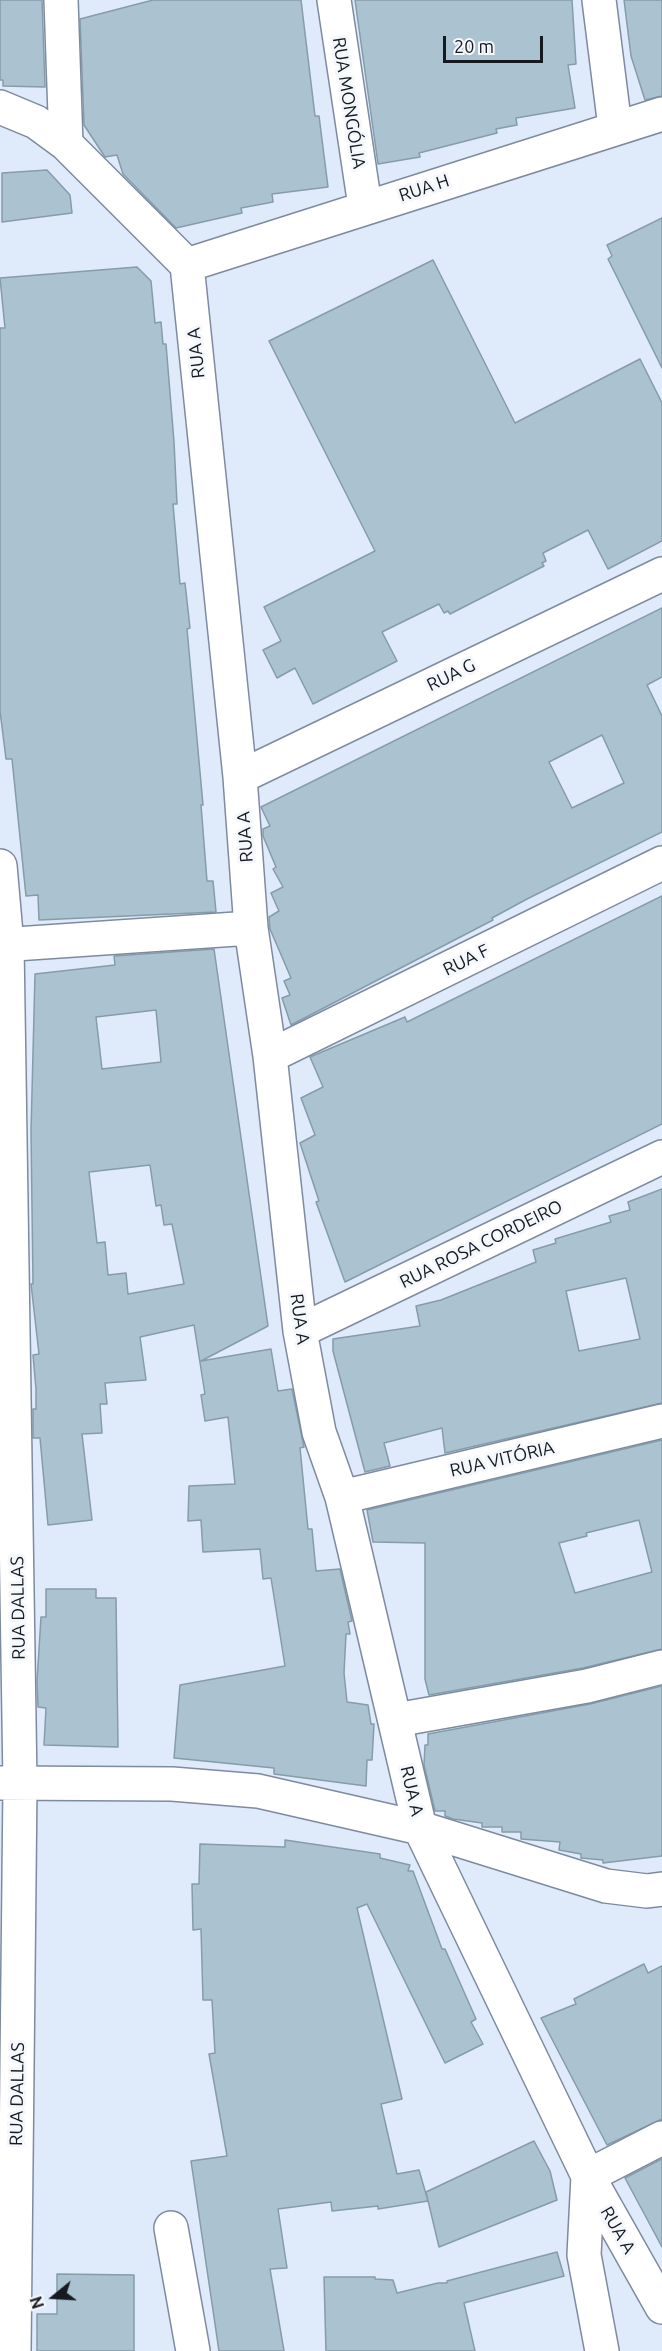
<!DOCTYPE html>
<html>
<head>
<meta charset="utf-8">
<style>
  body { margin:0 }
  #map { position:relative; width:662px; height:2351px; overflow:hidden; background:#dfeafb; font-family:Ubuntu,sans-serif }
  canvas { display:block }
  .north { position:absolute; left:24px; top:2267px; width:60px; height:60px; -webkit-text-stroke:4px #f4f7fb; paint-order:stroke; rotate:252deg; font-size:16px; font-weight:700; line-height:24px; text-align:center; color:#151a21 }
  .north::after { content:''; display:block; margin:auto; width:21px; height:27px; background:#151a21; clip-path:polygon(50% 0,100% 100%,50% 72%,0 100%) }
  .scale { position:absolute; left:443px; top:36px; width:100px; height:27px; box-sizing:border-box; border:3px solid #151a21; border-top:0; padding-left:8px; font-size:18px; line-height:21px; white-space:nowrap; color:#151a21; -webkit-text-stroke:4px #f4f7fb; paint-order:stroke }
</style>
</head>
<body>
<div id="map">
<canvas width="662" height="2351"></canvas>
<div class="north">N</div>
<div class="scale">20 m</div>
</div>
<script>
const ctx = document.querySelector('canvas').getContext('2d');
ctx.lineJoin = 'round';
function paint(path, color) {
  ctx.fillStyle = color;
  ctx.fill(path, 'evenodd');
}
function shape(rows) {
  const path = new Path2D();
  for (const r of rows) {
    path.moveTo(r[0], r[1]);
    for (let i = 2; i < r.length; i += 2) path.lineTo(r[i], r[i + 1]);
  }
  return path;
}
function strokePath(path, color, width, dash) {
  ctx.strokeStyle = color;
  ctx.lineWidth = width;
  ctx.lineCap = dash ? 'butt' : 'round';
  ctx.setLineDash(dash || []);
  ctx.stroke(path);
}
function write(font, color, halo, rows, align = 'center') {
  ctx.font = font + ' Ubuntu,sans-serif';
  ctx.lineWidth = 6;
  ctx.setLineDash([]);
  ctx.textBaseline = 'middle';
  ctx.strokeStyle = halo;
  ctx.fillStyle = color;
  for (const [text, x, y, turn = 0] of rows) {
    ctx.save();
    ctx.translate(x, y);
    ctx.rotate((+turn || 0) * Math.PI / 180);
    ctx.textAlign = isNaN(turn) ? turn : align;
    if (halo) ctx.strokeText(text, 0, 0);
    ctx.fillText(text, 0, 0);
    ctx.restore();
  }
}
const building = shape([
  [0,0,42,0,45,87,3,86,3,80,0,80,0,0],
  [153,0,301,0,315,116,319,116,328,187,272,194,273,202,241,208,242,213,176,228,123,174,117,155,105,157,84,125,80,19,153,0],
  [355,0,572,0,576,64,568,65,575,108,516,118,517,125,496,129,497,133,419,153,420,157,378,164,355,0],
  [624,0,662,0,662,96,645,100,631,56,624,0],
  [47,170,70,195,72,213,2,222,2,173,47,170],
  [662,218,662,368,608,259,612,256,607,245,662,218],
  [433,260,515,423,640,359,662,403,662,541,608,569,588,530,543,553,546,561,542,563,544,566,450,614,448,611,444,613,439,604,382,632,397,661,313,704,295,668,277,678,263,650,281,641,264,607,375,551,269,341,433,260],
  [137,267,151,281,155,323,161,322,163,344,166,344,174,442,177,504,173,504,180,584,185,583,190,628,187,629,203,805,201,805,207,881,213,881,216,912,39,920,38,895,26,896,12,759,6,759,0,711,0,328,5,328,0,278,137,267],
  [662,608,662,677,647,685,662,716,662,832,527,899,492,918,493,920,291,1025,282,998,290,995,284,981,291,978,270,929,269,917,279,911,271,893,283,887,273,869,276,867,263,836,263,829,270,826,261,807,662,608],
  [602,735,624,783,572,808,549,762,602,735],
  [662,896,662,1124,345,1282,316,1202,319,1201,300,1143,315,1135,301,1098,323,1087,310,1057,405,1017,407,1022,662,896],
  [214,949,268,1326,201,1361,271,1349,278,1391,292,1389,304,1447,300,1448,308,1529,312,1529,316,1571,340,1569,352,1621,348,1622,350,1634,346,1634,344,1673,347,1702,368,1705,371,1724,374,1724,372,1760,367,1760,366,1786,274,1774,274,1768,174,1758,180,1685,285,1666,271,1578,263,1579,260,1549,203,1552,201,1520,188,1521,189,1486,235,1484,228,1417,205,1421,201,1395,205,1394,194,1325,140,1337,146,1380,105,1383,107,1404,100,1404,102,1433,82,1434,92,1520,48,1525,40,1438,33,1438,33,1409,36,1409,36,1389,33,1355,39,1354,31,1284,33,1284,31,1131,35,974,115,965,114,956,214,949],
  [156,1010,161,1062,102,1069,96,1017,156,1010],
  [150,1165,156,1206,161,1205,164,1225,172,1224,184,1284,128,1294,126,1273,108,1275,105,1242,97,1243,89,1172,150,1165],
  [662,1189,662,1403,445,1453,442,1428,384,1443,390,1466,365,1472,333,1351,333,1339,420,1326,416,1306,441,1300,536,1262,533,1250,556,1243,555,1239,611,1222,609,1216,630,1210,628,1202,662,1189],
  [626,1278,640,1339,579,1351,566,1291,626,1278],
  [662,1440,662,1649,583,1668,429,1695,425,1679,425,1543,373,1542,367,1510,662,1440],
  [639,1520,652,1572,575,1593,559,1543,587,1536,586,1533,639,1520],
  [46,1589,96,1589,96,1598,116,1598,118,1747,44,1745,46,1708,38,1707,37,1681,41,1617,46,1617,46,1589],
  [662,1686,662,1856,603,1863,603,1860,581,1858,581,1854,559,1850,560,1842,521,1839,521,1832,502,1832,502,1827,482,1827,482,1823,453,1819,445,1816,445,1811,435,1811,424,1765,425,1745,428,1745,428,1734,590,1704,662,1686],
  [285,1840,380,1854,380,1858,410,1865,408,1871,413,1871,442,1949,445,1949,476,2019,471,2022,483,2044,445,2063,367,1904,357,1908,402,2099,381,2104,397,2174,419,2170,428,2201,378,2209,378,2206,332,2211,331,2202,278,2209,287,2268,270,2269,284,2351,219,2351,191,2161,227,2156,209,2054,215,2053,212,2000,203,2000,201,1929,193,1930,192,1884,199,1884,200,1844,285,1847,285,1840],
  [644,1964,648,1973,662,1966,662,2119,607,2145,541,2018,576,2004,574,1999,644,1964],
  [534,2141,550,2171,557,2200,439,2247,426,2192,534,2141],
  [662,2159,662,2247,625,2178,662,2159],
  [557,2252,564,2276,464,2303,475,2351,326,2351,324,2277,375,2277,375,2279,393,2280,397,2293,438,2283,447,2283,447,2281,557,2252],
  [57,2274,134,2275,134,2351,37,2351,37,2314,57,2314,57,2274]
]);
const minor = shape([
  [61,0,66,144],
  [334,0,365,206],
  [599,0,615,127],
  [0,107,36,122,66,144,187,265],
  [187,265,240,777,251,928,270,1056,300,1331,319,1432,342,1497,420,1828,588,2176,662,2307],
  [187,265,662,114],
  [240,777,662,574],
  [0,866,7,945,20,1784,14,2351],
  [0,945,251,928],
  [270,1056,662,863],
  [300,1331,662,1157],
  [342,1497,662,1421],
  [396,1720,587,1686,662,1667],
  [0,1783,172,1784,258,1791,420,1828,606,1886,647,1891,662,1889],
  [171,2228,193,2351],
  [602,2351,584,2255,588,2176,662,2138]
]);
const streetNames = [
  ["RUA MONGÓLIA",349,103,81],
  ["RUA H",424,188,-18],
  ["RUA A",196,353,-96],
  ["RUA G",451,675,-26],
  ["RUA A",245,837,-94],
  ["RUA F",466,960,-26],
  ["RUA ROSA CORDEIRO",481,1244,-26],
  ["RUA A",300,1319,82],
  ["RUA VITÓRIA",502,1459,-13],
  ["RUA DALLAS",18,1608,-91],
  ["RUA A",412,1791,77],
  ["RUA DALLAS",17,2094,-89],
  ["RUA A",618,2230,60]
];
paint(building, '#abc3d1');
strokePath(building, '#859ca9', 1.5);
strokePath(minor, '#7e8b9e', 36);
strokePath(minor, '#fff', 33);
write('18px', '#151a21', '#f4f7fb', streetNames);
</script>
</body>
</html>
